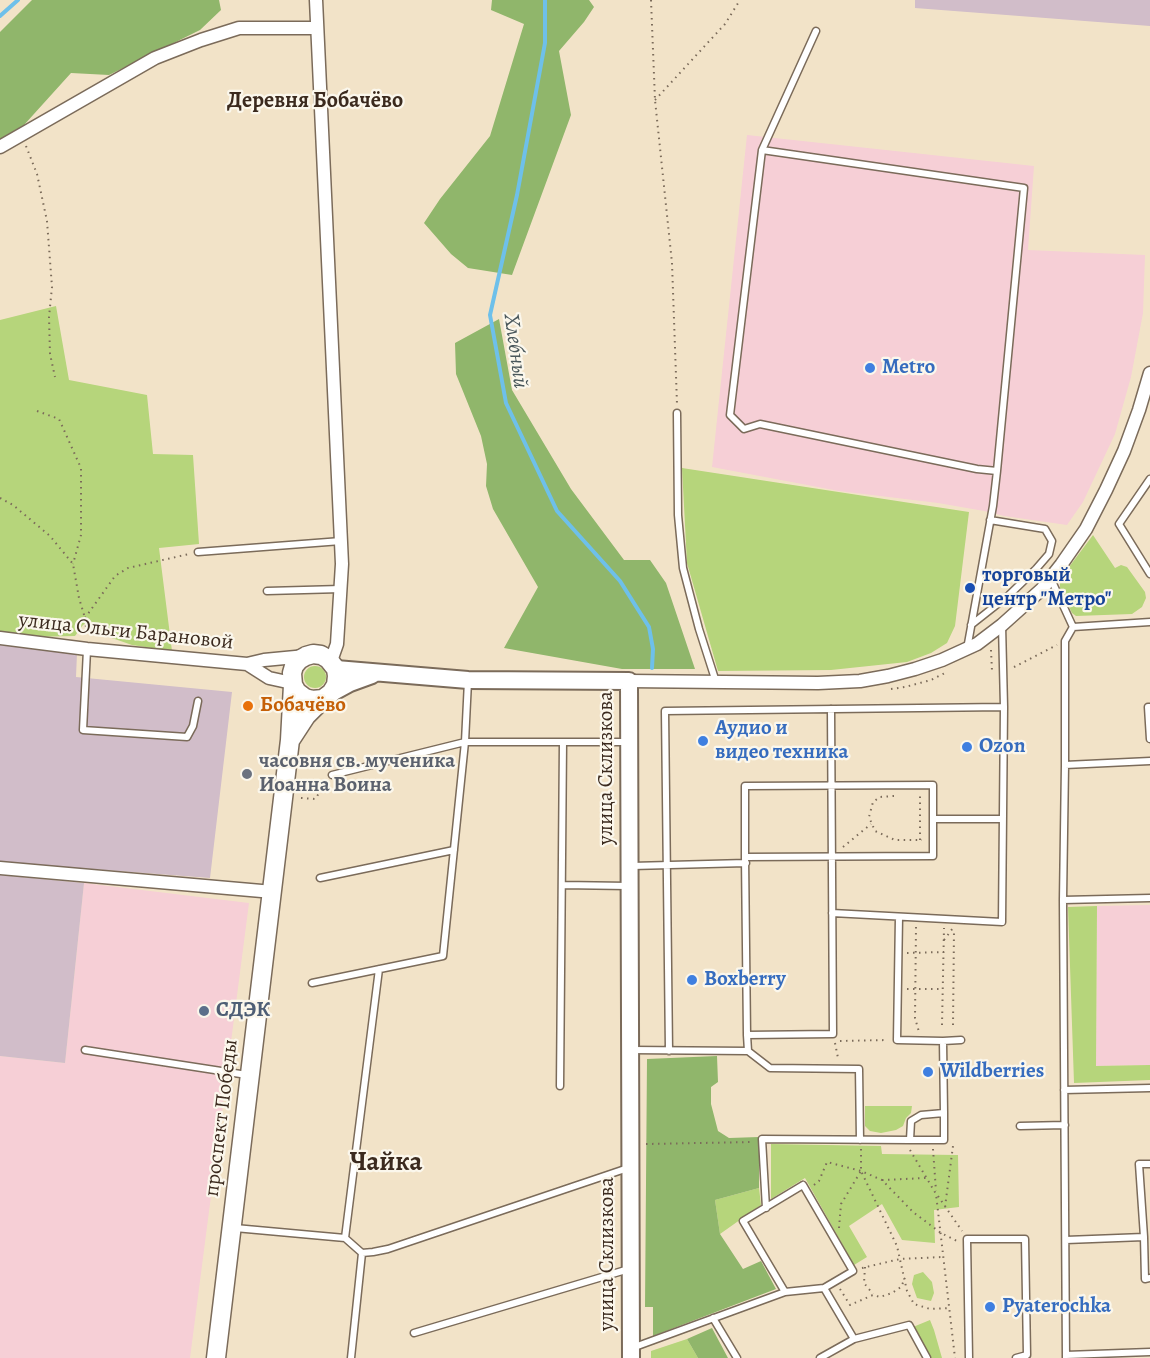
<!DOCTYPE html>
<html>
<head>
<meta charset="utf-8">
<style>
  body { margin:0 }
  canvas { display:block; background:#f2e3c8 }
</style>
</head>
<body>
<canvas width="1150" height="1358"></canvas>
<script>
const ctx = document.querySelector('canvas').getContext('2d');
ctx.lineJoin = 'round';
function paint(path, color) {
  ctx.fillStyle = color;
  ctx.fill(path, 'evenodd');
}
function shape(rows) {
  const path = new Path2D();
  for (const r of rows) {
    if (r.length === 3) {
      path.moveTo(r[0] + r[2], r[1]);
      path.arc(r[0], r[1], r[2], 0, 2 * Math.PI);
      continue;
    }
    path.moveTo(r[0], r[1]);
    for (let i = 2; i < r.length; i += 2) path.lineTo(r[i], r[i + 1]);
  }
  return path;
}
function strokePath(path, color, width, dash) {
  ctx.strokeStyle = color;
  ctx.lineWidth = width;
  ctx.lineCap = dash ? 'butt' : 'round';
  ctx.setLineDash(dash || []);
  ctx.stroke(path);
}
function write(font, color, halo, rows, align = 'center') {
  ctx.font = font + ' Alegreya,serif';
  ctx.lineWidth = 4.5;
  ctx.setLineDash([]);
  ctx.textBaseline = 'middle';
  ctx.strokeStyle = halo;
  ctx.fillStyle = color;
  for (const [text, x, y, turn = 0] of rows) {
    ctx.save();
    ctx.translate(x, y);
    ctx.rotate((+turn || 0) * Math.PI / 180);
    ctx.textAlign = isNaN(turn) ? turn : align;
    if (halo) ctx.strokeText(text, 0, 0);
    ctx.fillText(text, 0, 0);
    ctx.restore();
  }
}
const built = shape([
  [747,135,1034,166,1028,250,1145,255,1143,313,1131,377,1115,434,1083,502,1067,525,1004,516,984,511,938,503,839,491,712,467],
  [84,883,249,903,190,1358,0,1358,0,1056,65,1063],
  [1150,905,1150,1065,1096,1066,1097,906]
]);
const industrial = shape([
  [915,0,1150,0,1150,26,915,8],
  [0,645,77,653,76,677,232,692,210,878,0,862],
  [0,875,84,883,65,1063,0,1056]
]);
const green = shape([
  [56,306,69,380,147,395,153,454,193,455,199,544,159,548,172,651,132,645,109,637,95,630,90,621,83,625,75,636,29,637,0,633,0,320],
  [682,468,969,512,955,626,947,643,931,653,907,662,831,670,718,671,687,563],
  [1093,535,1115,568,1121,565,1127,567,1145,592,1146,598,1142,607,1132,614,1076,616,1072,613,1060,589,1060,579],
  [315,677,11],
  [1097,906,1096,1066,1150,1065,1150,1080,1074,1083,1068,907],
  [865,1106,912,1106,911,1113,906,1118,903,1126,896,1130,881,1133,870,1131,865,1126],
  [771,1144,881,1146,882,1154,958,1155,959,1207,934,1210,935,1243,902,1240,882,1204,849,1226,867,1257,854,1265,805,1178,771,1199],
  [759,1188,761,1205,720,1234,715,1200],
  [923,1272,932,1282,934,1293,931,1301,917,1298,912,1284,914,1275],
  [930,1320,934,1330,942,1358,931,1358,913,1327],
  [687,1339,698,1358,651,1358,651,1351]
]);
const forest = shape([
  [32,0,219,0,221,10,200,30,109,75,71,73,24,125,0,139,0,32],
  [492,0,589,0,594,7,584,22,559,51,571,115,512,275,468,268,451,254,424,223,440,199,490,136,524,24,491,10],
  [499,319,512,390,571,489,624,560,650,560,666,583,695,669,622,669,504,648,538,587,493,509,486,486,487,464,481,436,456,374,455,343],
  [717,1056,718,1082,711,1087,711,1104,718,1131,729,1138,759,1137,759,1188,715,1200,720,1234,743,1269,761,1261,776,1289,653,1336,653,1307,645,1307,647,1059],
  [712,1328,728,1358,698,1358,687,1339]
]);
const stream = shape([
  [545,0,545,43,517,195,490,315,506,403,557,511,620,581,649,627,653,649,652,668],
  [0,16,18,0]
]);
const path = shape([
  [651,0,655,100,672,263,677,404],
  [655,100,725,24,740,0],
  [26,146,37,174,47,221,52,287,49,317,50,354,55,377],
  [37,411,59,419,81,468,81,535,73,564],
  [0,498,13,505,50,536,73,564,79,598,85,618,87,637],
  [85,618,115,576,128,568,189,554],
  [991,650,992,671],
  [1014,667,1057,645],
  [891,689,905,687,931,680,945,673],
  [894,796,880,797,873,802,869,817,875,831,895,840,922,840],
  [301,798,315,799,327,782],
  [920,840,920,795],
  [843,847,871,824],
  [916,927,915,1018,919,1032],
  [944,940,953,928],
  [907,953,944,952],
  [907,989,943,989],
  [942,1025,944,928],
  [953,1025,954,930],
  [840,1041,888,1040],
  [835,1043,838,1058],
  [646,1144,754,1142],
  [861,1149,861,1171,897,1246,907,1291,914,1304,930,1309,950,1308],
  [933,1149,936,1191],
  [910,1150,936,1194,955,1358],
  [882,1180,926,1178],
  [814,1185,819,1181,827,1162,861,1171,882,1180,913,1212,941,1233,957,1241],
  [938,1196,962,1231],
  [945,1207,953,1146],
  [839,1228,841,1204,861,1171],
  [865,1267,864,1283,873,1294],
  [862,1268,900,1259,942,1257],
  [840,1289,850,1305,873,1295,880,1297,892,1293,901,1287,905,1278]
]);
const service = shape([
  [762,150,816,31],
  [677,413,678,515,683,568,699,629,716,682],
  [1150,479,1119,524,1150,574],
  [198,552,341,541],
  [1051,579,1073,627,1065,641,1065,765,1063,900,1066,1358],
  [267,591,341,589],
  [971,625,1009,595,1036,569,1049,554,1052,541,1045,529,990,520],
  [1073,627,1150,622],
  [967,649,993,506,997,471,1024,188,762,150,730,415,744,429,760,424,977,469,997,471],
  [87,650,83,730,187,737,193,726,198,701],
  [1150,707,1148,707,1150,739],
  [1065,765,1150,761],
  [332,775,465,742,628,742],
  [933,819,1002,819],
  [745,857,933,856,933,785,745,786,745,857,747,1035,748,1051],
  [632,866,746,863],
  [320,878,454,850],
  [562,885,628,886],
  [1063,900,1150,898],
  [832,913,1002,922,1004,707,1002,625],
  [312,983,443,956,465,742,468,681],
  [747,1035,833,1034,831,709],
  [943,1041,961,1040],
  [85,1050,247,1075],
  [631,1050,748,1051,770,1068,859,1069,860,1140],
  [669,1051,665,711,1004,707],
  [560,1086,563,742],
  [1064,1090,1150,1088],
  [1020,1126,1065,1125],
  [910,1140,944,1140,944,1113],
  [803,1185,853,1271,824,1288,785,1292,743,1221,803,1185],
  [766,1208,762,1139,910,1140,911,1121,921,1115,944,1113,943,1041,897,1040,899,917],
  [235,1228,345,1238,362,1253,373,1252,388,1249,628,1168],
  [1144,1237,1145,1279,1150,1278],
  [345,1238,379,969],
  [1066,1240,1144,1237,1139,1164,1150,1164],
  [713,1318,737,1358],
  [414,1333,629,1269],
  [854,1339,909,1325,927,1358],
  [632,1348,785,1292],
  [1066,1355,1150,1352],
  [351,1358,362,1253],
  [820,1358,854,1339,824,1288],
  [969,1358,967,1239,1025,1239,1027,1355,1016,1358]
]);
const minor = shape([
  [316,0,342,564,337,644,331,661],
  [0,147,155,58,201,40,239,28,316,28],
  [0,638,87,649,247,664,264,660,306,656],
  [247,664,269,678,292,683],
  [629,681,818,683,860,681,888,676,915,669,942,660,977,644,1002,625,1042,589,1061,565,1086,529,1106,490,1124,451,1139,410,1150,373],
  [0,868,273,892]
]);
const tertiary = shape([
  [336,669,468,680,629,681,631,1358],
  [328,695,350,683,372,675]
]);
const secondary = shape([
  [291,739,306,716,323,699],
  [216,1358,290,740,293,685,292,673,294,666,299,660,306,656,313,654,321,655,328,659,336,669,337,676,336,685,331,693,323,699,312,700,305,698,297,692,293,685]
]);
const markers = [
  [870,368,6,"#3f7fe0"],
  [970,588,6,"#1a4fb4"],
  [248,706,6,"#e8710a"],
  [703,741,6,"#3f7fe0"],
  [967,747,6,"#3f7fe0"],
  [247,774,6,"#6b7280"],
  [692,980,6,"#3f7fe0"],
  [204,1011,6,"#5c6f8a"],
  [928,1072,6,"#3f7fe0"],
  [990,1307,6,"#3f7fe0"]
];
const shopNames = [
  ["Metro",882,368],
  ["Аудио и",715,729],
  ["видео техника",715,753],
  ["Ozon",979,747],
  ["Boxberry",704,980],
  ["Wildberries",940,1072],
  ["Pyaterochka",1002,1307]
];
const transitNames = [
  ["торговый",982,576],
  ["центр \"Метро\"",982,600]
];
const streetNames = [
  ["улица Ольги Барановой",126,632,6],
  ["улица Склизкова",607,768,-90],
  ["проспект Победы",222,1118,-83],
  ["улица Склизкова",608,1254,-90]
];
const foodNames = [
  ["Бобачёво",260,706]
];
const worshipNames = [
  ["часовня св. мученика",259,762],
  ["Иоанна Воина",259,786]
];
const serviceNames = [
  ["СДЭК",216,1011]
];
const neighbourhoodNames = [
  ["Деревня Бобачёво",315,102]
];
const waterNames = [
  ["Хлебный",515,351,82]
];
const districtNames = [
  ["Чайка",386,1163]
];
paint(built, '#f6cfd6');
paint(industrial, '#d1bdc9');
paint(green, '#b6d57b');
paint(forest, '#90b66b');
strokePath(stream, '#6ec0ea', 4);
strokePath(service, '#7b6b5a', 9);
strokePath(minor, '#7b6b5a', 15);
strokePath(tertiary, '#7b6b5a', 20);
strokePath(secondary, '#7b6b5a', 21);
strokePath(path, '#7b6b5a', 2, [1.5, 4.5]);
strokePath(service, '#fff', 6);
strokePath(minor, '#fff', 12);
strokePath(tertiary, '#fff', 16);
strokePath(secondary, '#fff', 18);
for (const [x, y, r, color] of markers) {
  const dot = new Path2D();
  dot.arc(x, y, r, 0, 2 * Math.PI);
  ctx.fillStyle = color;
  ctx.fill(dot);
  strokePath(dot, '#fbf7ec', 2);
}
write('bold 21px', '#366cbe', '#fbf7ec', shopNames, 'left');
write('bold 21px', '#164399', '#fbf7ec', transitNames, 'left');
write('21px', '#3b2a1e', '#fbf7ec', streetNames);
write('bold 21px', '#c56008', '#fbf7ec', foodNames, 'left');
write('bold 21px', '#5b616d', '#fbf7ec', worshipNames, 'left');
write('bold 21px', '#4e5e75', '#fbf7ec', serviceNames, 'left');
write('bold 22px', '#3b2a1e', '#fbf7ec', neighbourhoodNames);
write('italic 22px', '#4a575b', '#fbf7ec', waterNames);
write('bold 27px', '#3b2a1e', '#fbf7ec', districtNames);
</script>
</body>
</html>
